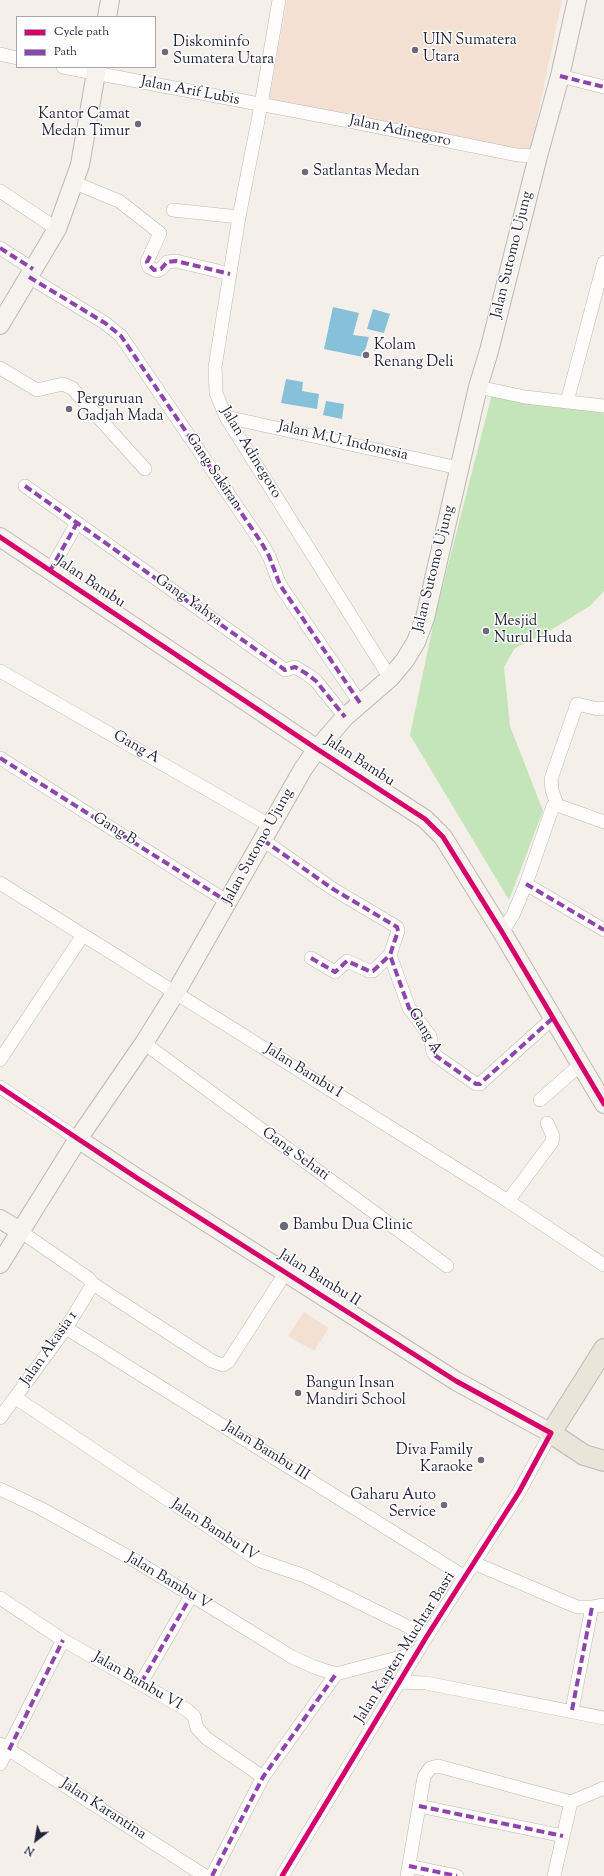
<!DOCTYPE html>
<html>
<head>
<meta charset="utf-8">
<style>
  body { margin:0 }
  #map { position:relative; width:604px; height:1876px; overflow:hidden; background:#f5efe9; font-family:"Sorts Mill Goudy",serif }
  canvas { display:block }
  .legend { position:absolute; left:16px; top:16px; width:140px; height:52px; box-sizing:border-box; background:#fff; border:1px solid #a7a7b1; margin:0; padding:5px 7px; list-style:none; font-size:12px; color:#22223b }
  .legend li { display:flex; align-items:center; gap:8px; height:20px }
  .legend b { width:20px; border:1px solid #a7a7b1 }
  .north { position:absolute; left:16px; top:1820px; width:40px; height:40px; -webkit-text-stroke:3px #fff; paint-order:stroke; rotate:211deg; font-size:11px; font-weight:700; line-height:16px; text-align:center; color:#22223b }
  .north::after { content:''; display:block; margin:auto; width:14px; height:18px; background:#22223b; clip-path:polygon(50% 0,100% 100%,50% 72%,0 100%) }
</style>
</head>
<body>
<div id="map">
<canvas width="604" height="1876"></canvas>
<ul class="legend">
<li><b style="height:5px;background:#d6006c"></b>Cycle path</li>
<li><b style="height:5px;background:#8e44ad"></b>Path</li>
</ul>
<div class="north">N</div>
</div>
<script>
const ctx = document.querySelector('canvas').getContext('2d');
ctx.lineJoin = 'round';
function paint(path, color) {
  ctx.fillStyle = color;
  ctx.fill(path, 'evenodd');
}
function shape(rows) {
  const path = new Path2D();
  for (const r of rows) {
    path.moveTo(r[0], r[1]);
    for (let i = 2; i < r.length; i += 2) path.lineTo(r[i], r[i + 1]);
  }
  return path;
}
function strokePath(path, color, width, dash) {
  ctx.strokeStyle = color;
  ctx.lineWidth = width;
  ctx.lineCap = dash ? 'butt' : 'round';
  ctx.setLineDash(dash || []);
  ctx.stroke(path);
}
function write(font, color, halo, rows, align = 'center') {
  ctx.font = font + ' "Sorts Mill Goudy",serif';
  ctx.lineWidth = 3;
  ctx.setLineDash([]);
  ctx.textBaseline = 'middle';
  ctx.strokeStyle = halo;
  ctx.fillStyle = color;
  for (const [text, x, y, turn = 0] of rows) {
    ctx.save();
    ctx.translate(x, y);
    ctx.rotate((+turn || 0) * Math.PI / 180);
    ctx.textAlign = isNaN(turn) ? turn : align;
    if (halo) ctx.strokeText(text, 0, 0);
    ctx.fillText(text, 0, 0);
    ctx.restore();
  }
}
const built = shape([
  [287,0,562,0,530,152,269,100],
  [304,1312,329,1328,314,1351,288,1336]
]);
const green = shape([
  [492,394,604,410,604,591,590,606,546,633,515,648,504,667,510,726,543,811,509,900,410,735,435,616]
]);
const water = shape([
  [333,307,359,313,353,335,369,337,363,357,324,349],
  [373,309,390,314,384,333,367,329],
  [286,379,303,382,302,391,319,394,317,409,281,403],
  [326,401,344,404,342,419,323,415]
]);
const street = shape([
  [279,0,261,105,239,217,215,367,216,393,226,417,390,678],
  [0,54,17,58],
  [63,67,349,121,517,155,538,156],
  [560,76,604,87],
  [75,183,119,201,160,233,147,262,149,267,157,271,161,269,167,262,176,261,230,274],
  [0,191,57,229],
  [173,210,239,217],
  [0,248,33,269],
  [29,277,105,323,121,336,261,542,269,556,280,585,360,703],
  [0,368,37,390,63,384,72,388,145,469],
  [478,387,525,397,604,406],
  [567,402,604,262],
  [226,417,459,468],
  [25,486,285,670,295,667,307,674,316,681,345,717],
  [50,571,77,523],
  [0,671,271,826],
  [0,758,228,902],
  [557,805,552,790,551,779,577,704,598,709,604,708],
  [263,840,333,889,397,927,398,931,390,955,409,1008,430,1036,433,1052,436,1056,476,1084,480,1084,483,1081,553,1018],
  [0,883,508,1201,604,1265],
  [526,884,604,930],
  [502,932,513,915,526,884,553,806,557,805,604,822],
  [311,958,335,972,347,961,369,971,373,971,390,955],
  [144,1043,447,1266],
  [0,1060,83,935],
  [0,1087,78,1139],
  [540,1100,580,1065],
  [508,1201,552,1142,553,1136,547,1123],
  [93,1284,212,1361,223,1365,228,1362,286,1272],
  [66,1328,465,1577],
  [16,1398,258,1560,305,1576,427,1636],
  [0,1418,66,1328,93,1284,88,1278,20,1231],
  [0,1489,40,1508,134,1560,292,1657,314,1667,336,1674],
  [474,1563,577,1607,592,1607,604,1605],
  [0,1598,63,1640,187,1710,194,1716,197,1728,206,1738,263,1777],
  [398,1682,426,1683,604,1718],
  [141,1683,191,1596],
  [572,1710,592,1607],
  [0,1744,205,1876],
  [0,1764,63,1640],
  [419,1806,563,1836],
  [409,1866,457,1876],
  [212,1876,263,1777,336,1674,416,1653],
  [282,1876,427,1636,519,1492,551,1433],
  [407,1876,424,1777,430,1768,438,1766,571,1802],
  [554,1876,571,1802,604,1788]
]);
const secondary = shape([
  [107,17,110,0],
  [0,325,57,229,80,165,97,67],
  [0,537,317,749,425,819,443,837,502,932,604,1104],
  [78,1139,137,1178,456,1381,551,1433],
  [0,1219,20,1231],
  [0,1264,78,1139,144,1043,176,992,303,769,317,749,345,717,390,678,405,660,416,642,425,618,478,387,489,351,538,156,560,76,577,0]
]);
const primary = shape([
  [604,1349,551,1433,584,1455,604,1461]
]);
const quiet = shape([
  [560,76,604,87],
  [0,248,33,269],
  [150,256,147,262,148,264,154,270,161,269,167,262,176,261,230,274],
  [29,277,105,323,121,336,261,542,269,556,280,585,360,703],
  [25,486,285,670,295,667,307,674,316,681,345,717],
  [50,571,77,523],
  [0,758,228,902],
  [263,840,333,889,397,927,398,931,390,955,409,1008,430,1036,433,1052,436,1056,476,1084,480,1084,483,1081,553,1018],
  [526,884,604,930],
  [311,958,335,972,347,961,369,971,373,971,390,955],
  [141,1683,191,1596],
  [572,1710,592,1607],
  [9,1750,63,1640],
  [419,1806,563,1836],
  [409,1866,457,1876],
  [212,1876,263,1777,336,1674]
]);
const cycleway = shape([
  [0,537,317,749,425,819,443,837,502,932,604,1104],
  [0,1087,137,1178,456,1381,551,1433,519,1492,427,1636,282,1876]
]);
const markers = [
  [415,50,4,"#6c6a78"],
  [165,52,4,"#6c6a78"],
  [138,124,4,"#6c6a78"],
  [305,172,4,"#6c6a78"],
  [366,355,4,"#6c6a78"],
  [69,409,4,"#6c6a78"],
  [486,631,4,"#6c6a78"],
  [284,1226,5,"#6c6a78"],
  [298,1393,4,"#6c6a78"],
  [481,1460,4,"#6c6a78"],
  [444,1505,4,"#6c6a78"]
];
const poiNames = [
  ["UIN Sumatera",423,41],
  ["Utara",423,58],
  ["Diskominfo",173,43],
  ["Sumatera Utara",173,60],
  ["Kantor Camat",130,115,"right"],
  ["Medan Timur",130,132,"right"],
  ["Satlantas Medan",313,172],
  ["Kolam",374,346],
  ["Renang Deli",374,363],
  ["Perguruan",77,400],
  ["Gadjah Mada",77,417],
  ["Mesjid",494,622],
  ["Nurul Huda",494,639],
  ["Bambu Dua Clinic",293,1226],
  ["Bangun Insan",306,1384],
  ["Mandiri School",306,1401],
  ["Diva Family",473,1451,"right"],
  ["Karaoke",473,1468,"right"],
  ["Gaharu Auto",436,1496,"right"],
  ["Service",436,1513,"right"]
];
const streetNames = [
  ["Jalan Arif Lubis",190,92,11],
  ["Jalan Adinegoro",400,132,12],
  ["Jalan Sutomo Ujung",513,255,-76],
  ["Jalan M.U. Indonesia",343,442,13],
  ["Jalan Adinegoro",250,453,59],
  ["Gang Sakiran",213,472,56],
  ["Jalan Sutomo Ujung",435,569,-76],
  ["Jalan Bambu",90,583,34],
  ["Gang Yahya",188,601,35],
  ["Gang A",136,748,30],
  ["Jalan Bambu",359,762,33],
  ["Gang B",114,830,32],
  ["Jalan Sutomo Ujung",259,847,-61],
  ["Gang A",424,1032,59],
  ["Jalan Bambu I",303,1072,32],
  ["Gang Sehati",295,1155,36],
  ["Jalan Bambu II",319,1279,32],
  ["Jalan Akasia 1",50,1349,-55],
  ["Jalan Bambu III",266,1452,32],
  ["Jalan Bambu IV",214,1531,33],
  ["Jalan Bambu V",168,1582,31],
  ["Jalan Kapten Muchtar Basri",406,1648,-58],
  ["Jalan Bambu VI",137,1682,30],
  ["Jalan Karantina",103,1810,33]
];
paint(built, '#f4e0d2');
paint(green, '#c4e4b9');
paint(water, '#86c0d9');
strokePath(street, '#bcb8b6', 14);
strokePath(secondary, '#bcb8b6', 20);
strokePath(primary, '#bcb8b6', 22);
strokePath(street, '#fefdfc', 13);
strokePath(secondary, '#f6f2ed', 18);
strokePath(primary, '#ebe4d9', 20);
strokePath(quiet, '#8e44ad', 4, [8, 4]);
strokePath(cycleway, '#d6006c', 5);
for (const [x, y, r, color] of markers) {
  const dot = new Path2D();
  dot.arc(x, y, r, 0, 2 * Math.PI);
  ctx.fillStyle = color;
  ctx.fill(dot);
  strokePath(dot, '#fff', 1.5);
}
write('15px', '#22223b', '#fff', poiNames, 'left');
write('15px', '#22223b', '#fff', streetNames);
</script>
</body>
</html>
